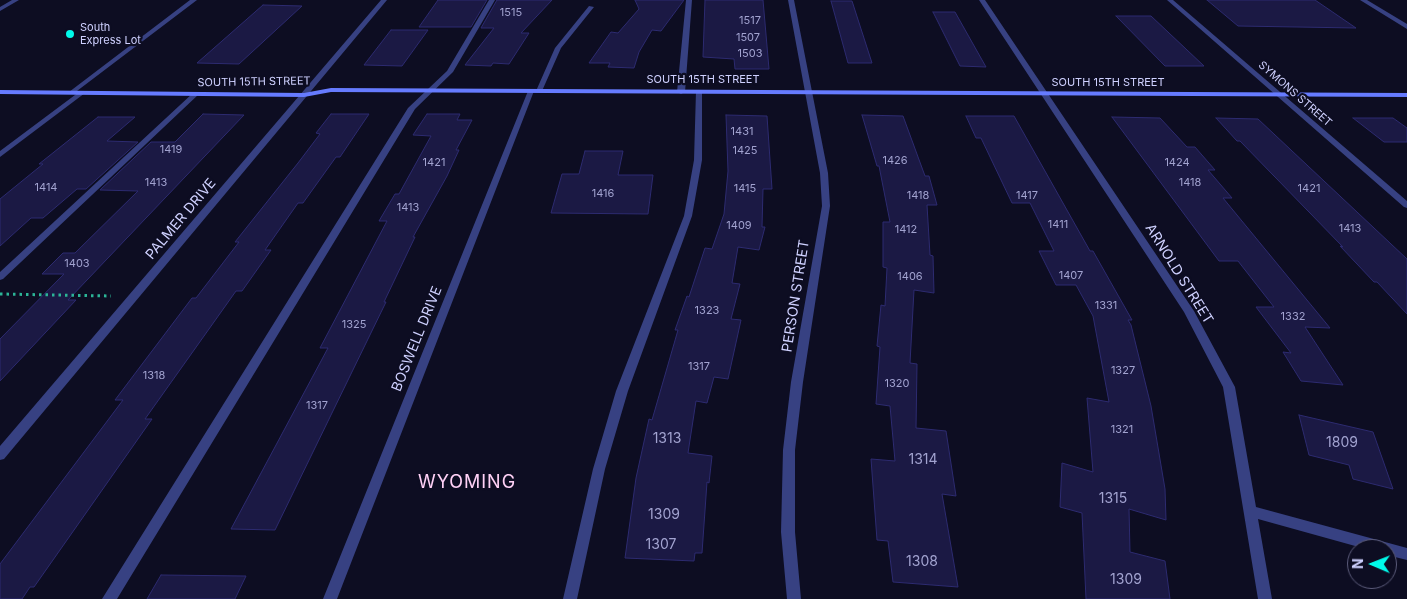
<!DOCTYPE html>
<html>
<head>
<meta charset="utf-8">
<style>
  body { margin:0 }
  #map { position:relative; width:1407px; height:599px; overflow:hidden; background:#0d0d22; font-family:Inter,sans-serif }
  canvas { display:block }
  .north { position:absolute; left:1347px; top:539px; width:50px; height:50px; box-sizing:border-box; background:#0d0d22; border:1px solid #5b5b7a; border-radius:50%; rotate:271deg; font-size:14px; font-weight:700; line-height:20px; text-align:center; color:#cfd1ff }
  .north::after { content:''; display:block; margin:auto; width:18px; height:22px; background:#00faea; clip-path:polygon(50% 0,100% 100%,50% 72%,0 100%) }
</style>
</head>
<body>
<div id="map">
<canvas width="1407" height="599"></canvas>
<div class="north">N</div>
</div>
<script>
const ctx = document.querySelector('canvas').getContext('2d');
ctx.lineJoin = 'round';
function paint(path, color) {
  ctx.fillStyle = color;
  ctx.fill(path, 'evenodd');
}
function shape(rows) {
  const path = new Path2D();
  for (const r of rows) {
    path.moveTo(r[0], r[1]);
    for (let i = 2; i < r.length; i += 2) path.lineTo(r[i], r[i + 1]);
  }
  return path;
}
function strokePath(path, color, width, dash) {
  ctx.strokeStyle = color;
  ctx.lineWidth = width;
  ctx.lineCap = dash ? 'butt' : 'round';
  ctx.setLineDash(dash || []);
  ctx.stroke(path);
}
function write(font, color, halo, rows, align = 'center') {
  ctx.font = font + ' Inter,sans-serif';
  ctx.lineWidth = 4.5;
  ctx.setLineDash([]);
  ctx.textBaseline = 'middle';
  ctx.strokeStyle = halo;
  ctx.fillStyle = color;
  for (const [text, x, y, turn = 0] of rows) {
    ctx.save();
    ctx.translate(x, y);
    ctx.rotate((+turn || 0) * Math.PI / 180);
    ctx.textAlign = isNaN(turn) ? turn : align;
    if (halo) ctx.strokeText(text, 0, 0);
    ctx.fillText(text, 0, 0);
    ctx.restore();
  }
}
const building = shape([
  [438,0,487,0,471,27,419,27,438,0],
  [497,0,552,0,521,33,529,33,509,64,493,63,491,66,465,65,494,28,481,28,497,0],
  [635,0,684,0,661,31,652,30,639,52,634,68,608,67,610,63,589,63,611,32,618,33,639,9,635,0],
  [705,0,763,0,769,69,735,69,734,59,703,57,705,0],
  [1207,0,1315,0,1356,28,1238,26,1207,0],
  [831,1,852,1,872,63,848,63,831,1],
  [263,5,302,6,239,64,197,63,263,5],
  [933,12,955,12,986,67,960,66,933,12],
  [1116,16,1151,16,1204,66,1165,66,1116,16],
  [391,30,428,30,402,66,364,65,391,30],
  [203,114,244,115,68,300,76,300,0,381,0,339,64,274,42,274,63,253,75,253,138,191,100,190,151,142,175,142,203,114],
  [331,114,369,114,340,157,336,157,303,203,298,203,265,250,271,250,242,291,236,291,145,419,152,419,34,587,30,587,22,599,0,599,0,564,123,400,115,400,192,298,196,298,239,242,235,242,298,163,320,134,316,133,331,114],
  [427,114,460,114,457,120,472,120,456,150,459,150,447,176,413,237,415,237,384,302,386,302,275,530,231,529,328,348,320,348,387,221,379,221,395,194,399,194,431,136,413,135,427,114],
  [726,115,767,116,772,189,763,189,762,227,765,227,759,250,738,247,732,283,740,284,731,319,741,320,728,379,714,377,707,403,696,401,688,453,712,456,709,483,707,482,702,553,695,553,694,561,625,558,636,478,649,419,652,420,678,330,675,330,687,296,689,297,705,248,712,249,724,214,728,171,726,115],
  [862,115,903,116,925,176,929,176,937,205,927,205,930,255,933,256,934,293,914,290,910,363,917,364,916,428,946,431,956,496,942,494,958,587,893,582,888,541,877,540,871,459,895,461,890,406,876,404,880,347,877,346,881,305,885,306,887,268,883,267,883,222,890,222,879,166,877,166,862,115],
  [966,116,1014,116,1090,251,1093,251,1132,320,1128,320,1131,325,1151,406,1165,489,1166,520,1129,509,1130,552,1165,561,1170,599,1086,599,1082,513,1060,507,1062,463,1093,472,1087,398,1109,402,1093,316,1076,285,1056,285,1039,251,1054,251,1030,203,1012,203,981,138,976,138,966,116],
  [98,117,135,117,107,141,138,142,86,189,77,189,43,218,31,218,0,246,0,199,43,164,39,164,98,117],
  [1112,117,1160,118,1187,147,1195,147,1215,170,1208,170,1232,198,1223,198,1330,328,1305,327,1343,385,1301,381,1283,352,1291,353,1256,307,1274,307,1238,261,1219,261,1112,117],
  [1216,118,1258,119,1407,259,1407,314,1377,282,1374,282,1340,246,1343,247,1240,141,1237,141,1216,118],
  [1353,118,1393,118,1407,128,1407,142,1384,142,1353,118],
  [585,151,623,151,618,175,653,175,648,214,551,213,562,174,579,174,585,151],
  [1299,415,1373,432,1393,489,1353,479,1349,465,1309,455,1299,415],
  [161,575,246,576,235,599,147,599,161,575]
]);
const path = shape([
  [0,294,111,296]
]);
const lane = shape([
  [12,0,19,0,0,11,0,7,12,0],
  [190,0,197,0,73,94,69,94,69,92,190,0],
  [489,0,495,0,453,72,415,109,117,599,102,599,408,108,447,71,489,0],
  [686,0,692,0,685,92,681,94,677,92,686,0],
  [696,91,702,92,702,160,692,216,628,391,605,469,577,599,563,599,593,469,616,391,684,216,694,160,696,91],
  [193,93,199,94,3,279,0,280,0,272,193,93]
]);
const street = shape([
  [381,0,387,0,4,459,0,460,0,446,381,0],
  [788,0,794,0,828,173,830,206,803,382,795,450,795,532,801,599,787,599,781,532,783,450,791,382,822,206,820,173,788,0],
  [979,0,985,0,1194,311,1235,387,1256,507,1407,548,1407,560,1387,555,1387,549,1366,549,1258,519,1272,599,1258,599,1223,387,1184,312,979,0],
  [1167,0,1173,0,1407,201,1407,208,1404,207,1167,0],
  [1360,0,1367,0,1407,24,1407,29,1360,0],
  [589,6,594,7,561,48,542,91,537,92,536,91,555,48,589,6],
  [531,89,534,91,337,599,323,599,528,91,531,89],
  [79,92,85,93,0,157,0,151,79,92]
]);
const secondary = shape([
  [331,88,1407,93,1407,97,331,92,304,97,0,94,0,90,304,93,331,88]
]);
const markers = [
  [70,34,5,"#00faea"]
];
const numberNames = [
  ["1515",511,13],
  ["1517",750,21],
  ["1507",748,38],
  ["1503",750,54],
  ["1431",742,132],
  ["1419",171,150],
  ["1425",745,151],
  ["1426",895,161],
  ["1421",434,163],
  ["1424",1177,163],
  ["1413",156,183],
  ["1418",1190,183],
  ["1414",46,188],
  ["1415",745,189],
  ["1421",1309,189],
  ["1416",603,194],
  ["1418",918,196],
  ["1417",1027,196],
  ["1413",408,208],
  ["1411",1058,225],
  ["1409",739,226],
  ["1413",1350,229],
  ["1412",906,230],
  ["1403",77,264],
  ["1407",1071,276],
  ["1406",910,277],
  ["1331",1106,306],
  ["1323",707,311],
  ["1332",1293,317],
  ["1325",354,325],
  ["1317",699,367],
  ["1327",1123,371],
  ["1318",154,376],
  ["1320",897,384],
  ["1317",317,406],
  ["1321",1122,430]
];
const farPoinames = [
  ["South",80,28],
  ["Express Lot",80,41]
];
const farStreetnames = [
  ["SOUTH 15TH STREET",703,80],
  ["SOUTH 15TH STREET",254,82,-1],
  ["SOUTH 15TH STREET",1108,83],
  ["SYMONS STREET",1295,94,41]
];
const streetNames = [
  ["PALMER DRIVE",181,219,-50],
  ["ARNOLD STREET",1179,274,58],
  ["PERSON STREET",796,296,-81],
  ["BOSWELL DRIVE",417,339,-68]
];
const nearNumbernames = [
  ["1313",667,439],
  ["1809",1342,443],
  ["1314",923,460],
  ["1315",1113,499],
  ["1309",664,515],
  ["1307",661,545],
  ["1308",922,562],
  ["1309",1126,580]
];
const nearNeighbourhoodnames = [
  ["WYOMING",467,483]
];
paint(building, '#1b1944');
strokePath(building, '#2d2b70', 1);
strokePath(path, '#2cb597', 3, [2.5, 4]);
paint(lane, '#374182');
paint(street, '#374182');
paint(secondary, '#667bff');
for (const [x, y, r, color] of markers) {
  const dot = new Path2D();
  dot.arc(x, y, r, 0, 2 * Math.PI);
  ctx.fillStyle = color;
  ctx.fill(dot);
  strokePath(dot, '#0d0d22', 2);
}
write('11px', '#a2a3d0', null, numberNames);
write('11px', '#cfd1ff', '#0d0d22', farPoinames, 'left');
write('11px', '#cfd1ff', '#0d0d22', farStreetnames);
write('14px', '#cfd1ff', '#0d0d22', streetNames);
write('14px', '#a2a3d0', null, nearNumbernames);
ctx.letterSpacing = '1px';
write('18px', '#ffd1f6', '#0d0d22', nearNeighbourhoodnames);
ctx.letterSpacing = '0px';
</script>
</body>
</html>
